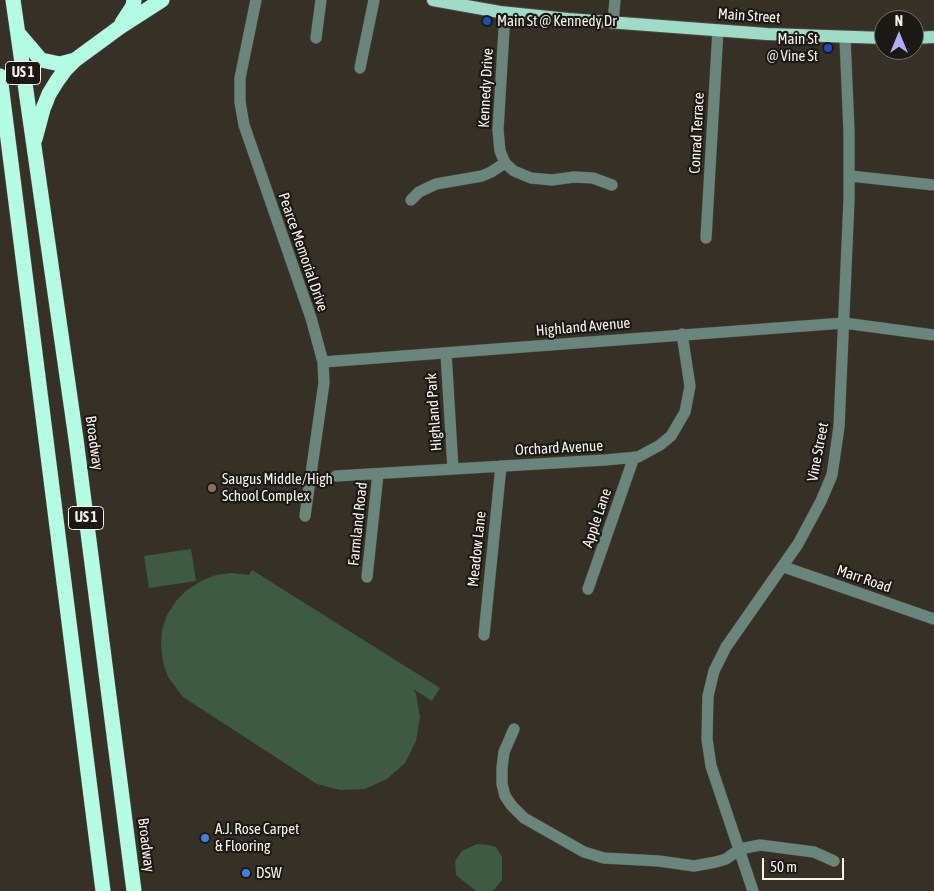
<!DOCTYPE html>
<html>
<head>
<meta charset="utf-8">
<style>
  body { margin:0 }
  #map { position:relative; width:934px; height:891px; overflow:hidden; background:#373027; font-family:"Asap Condensed",sans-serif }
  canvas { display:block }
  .north { position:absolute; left:874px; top:10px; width:50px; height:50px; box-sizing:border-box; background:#1c1915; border:1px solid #74706b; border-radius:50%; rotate:0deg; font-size:14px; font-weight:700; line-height:20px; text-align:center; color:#f7f2ec }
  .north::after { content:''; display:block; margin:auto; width:18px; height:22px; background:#adaffb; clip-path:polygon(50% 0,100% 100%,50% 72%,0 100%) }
  .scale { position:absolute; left:762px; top:858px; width:82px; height:22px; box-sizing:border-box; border:2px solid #f7f2ec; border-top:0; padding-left:6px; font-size:15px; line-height:18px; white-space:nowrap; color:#f7f2ec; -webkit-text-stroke:4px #1c1915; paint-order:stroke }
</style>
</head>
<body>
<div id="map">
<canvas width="934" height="891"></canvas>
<div class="north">N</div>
<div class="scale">50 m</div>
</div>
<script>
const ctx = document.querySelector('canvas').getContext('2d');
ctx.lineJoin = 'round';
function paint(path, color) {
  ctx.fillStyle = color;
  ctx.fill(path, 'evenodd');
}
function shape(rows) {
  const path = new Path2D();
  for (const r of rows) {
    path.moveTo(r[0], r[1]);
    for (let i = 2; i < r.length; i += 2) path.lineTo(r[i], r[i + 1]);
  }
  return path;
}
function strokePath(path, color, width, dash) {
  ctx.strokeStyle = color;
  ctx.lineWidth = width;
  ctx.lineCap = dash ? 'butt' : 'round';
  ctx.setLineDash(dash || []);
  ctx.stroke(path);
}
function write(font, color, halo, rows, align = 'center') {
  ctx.font = font + ' "Asap Condensed",sans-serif';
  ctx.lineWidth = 4.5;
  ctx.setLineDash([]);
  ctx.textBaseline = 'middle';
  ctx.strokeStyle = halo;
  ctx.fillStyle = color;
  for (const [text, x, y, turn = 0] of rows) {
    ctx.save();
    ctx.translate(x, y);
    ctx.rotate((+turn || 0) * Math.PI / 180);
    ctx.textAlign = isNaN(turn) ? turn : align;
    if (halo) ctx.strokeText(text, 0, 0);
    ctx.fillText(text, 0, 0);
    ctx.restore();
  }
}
const green = shape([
  [191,549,196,581,149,588,144,556],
  [252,570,440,688,432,701,413,689,416,694,420,717,416,741,405,763,387,779,365,789,340,790,317,784,183,697,168,677,163,662,161,646,162,630,167,615,176,601,187,590,201,581,216,575,232,573,249,575],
  [477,844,488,845,496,847,502,857,502,880,493,891,476,891,456,875,455,861,462,851]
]);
const minor = shape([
  [256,0,240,78,240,102,244,125,311,318,323,362,324,383,305,516],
  [613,22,615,0],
  [316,38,321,0],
  [360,68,374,0],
  [505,163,514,171,531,178,552,180,574,177,593,178,612,185],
  [850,176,934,185],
  [411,200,419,192,436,184,482,176,491,172,505,163,500,151,498,130,505,13],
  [706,238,718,30],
  [446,353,453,469],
  [323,362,844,323,934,335],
  [336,476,605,460,638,457,660,445,671,436,685,412,690,386,682,334],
  [784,567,934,619],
  [367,577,378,474],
  [588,589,634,457],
  [484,635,501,466],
  [514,729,504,752,502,768,502,784,505,796,512,806,524,818,584,852,604,858,659,861,694,866,716,862,726,859,740,849,760,845,814,852,834,861],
  [753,891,711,766,707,739,708,696,714,671,726,647,798,544,821,501,832,475,839,427,849,200,849,132,845,38]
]);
const major = shape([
  [433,0,500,12,568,19,767,34,884,38],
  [914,38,934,37]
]);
const highway = shape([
  [13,0,76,439,134,891],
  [122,23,133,6,134,0],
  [18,33,41,60,60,64,75,60],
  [0,76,103,891],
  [35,139,43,109,49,94,57,81,65,70,75,60,120,27,162,0]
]);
const markers = [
  [487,21,5,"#1a4fb4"],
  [828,48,5,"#1a4fb4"],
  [212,488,5,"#8d6e63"],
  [205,838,5,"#3f7fe0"],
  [246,873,5,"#3f7fe0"]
];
const shields = [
  [23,73,35],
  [86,518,35]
];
const shieldNames = [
  ["US 1",23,73],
  ["US 1",86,518]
];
const streetNames = [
  ["Main Street",749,16,4],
  ["Kennedy Drive",486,88,-87],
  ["Conrad Terrace",697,133,-87],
  ["Pearce Memorial Drive",303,252,71],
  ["Highland Avenue",583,327,-5],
  ["Highland Park",434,412,-94],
  ["Broadway",94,443,82],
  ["Orchard Avenue",559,448,-3],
  ["Vine Street",818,452,-79],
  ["Apple Lane",597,518,-71],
  ["Farmland Road",358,524,-84],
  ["Meadow Lane",477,549,-84],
  ["Marr Road",864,579,19],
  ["Broadway",146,845,83]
];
const poiNames = [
  ["Main St @ Kennedy Dr",497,21],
  ["Main St",818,39,"right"],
  ["@ Vine St",818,56,"right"],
  ["Saugus Middle/High",222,479],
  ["School Complex",222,496],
  ["A.J. Rose Carpet",215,829],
  ["& Flooring",215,846],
  ["DSW",256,873]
];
paint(green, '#3e5a42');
strokePath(minor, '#524b43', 12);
strokePath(major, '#524b43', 14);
strokePath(highway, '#524b43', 16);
strokePath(minor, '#6a867c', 11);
strokePath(major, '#9fdbc6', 12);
strokePath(highway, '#b4fce3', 15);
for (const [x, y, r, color] of markers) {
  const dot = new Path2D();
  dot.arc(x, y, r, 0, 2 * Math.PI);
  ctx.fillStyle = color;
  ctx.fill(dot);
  strokePath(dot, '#1c1915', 2);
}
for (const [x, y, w] of shields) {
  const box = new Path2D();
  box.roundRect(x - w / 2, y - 11.5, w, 23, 4);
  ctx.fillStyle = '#1c1915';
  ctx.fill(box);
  strokePath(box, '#f7f2ec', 1);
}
write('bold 14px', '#f7f2ec', null, shieldNames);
write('15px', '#f7f2ec', '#1c1915', streetNames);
write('15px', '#f7f2ec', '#1c1915', poiNames, 'left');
</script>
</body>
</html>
